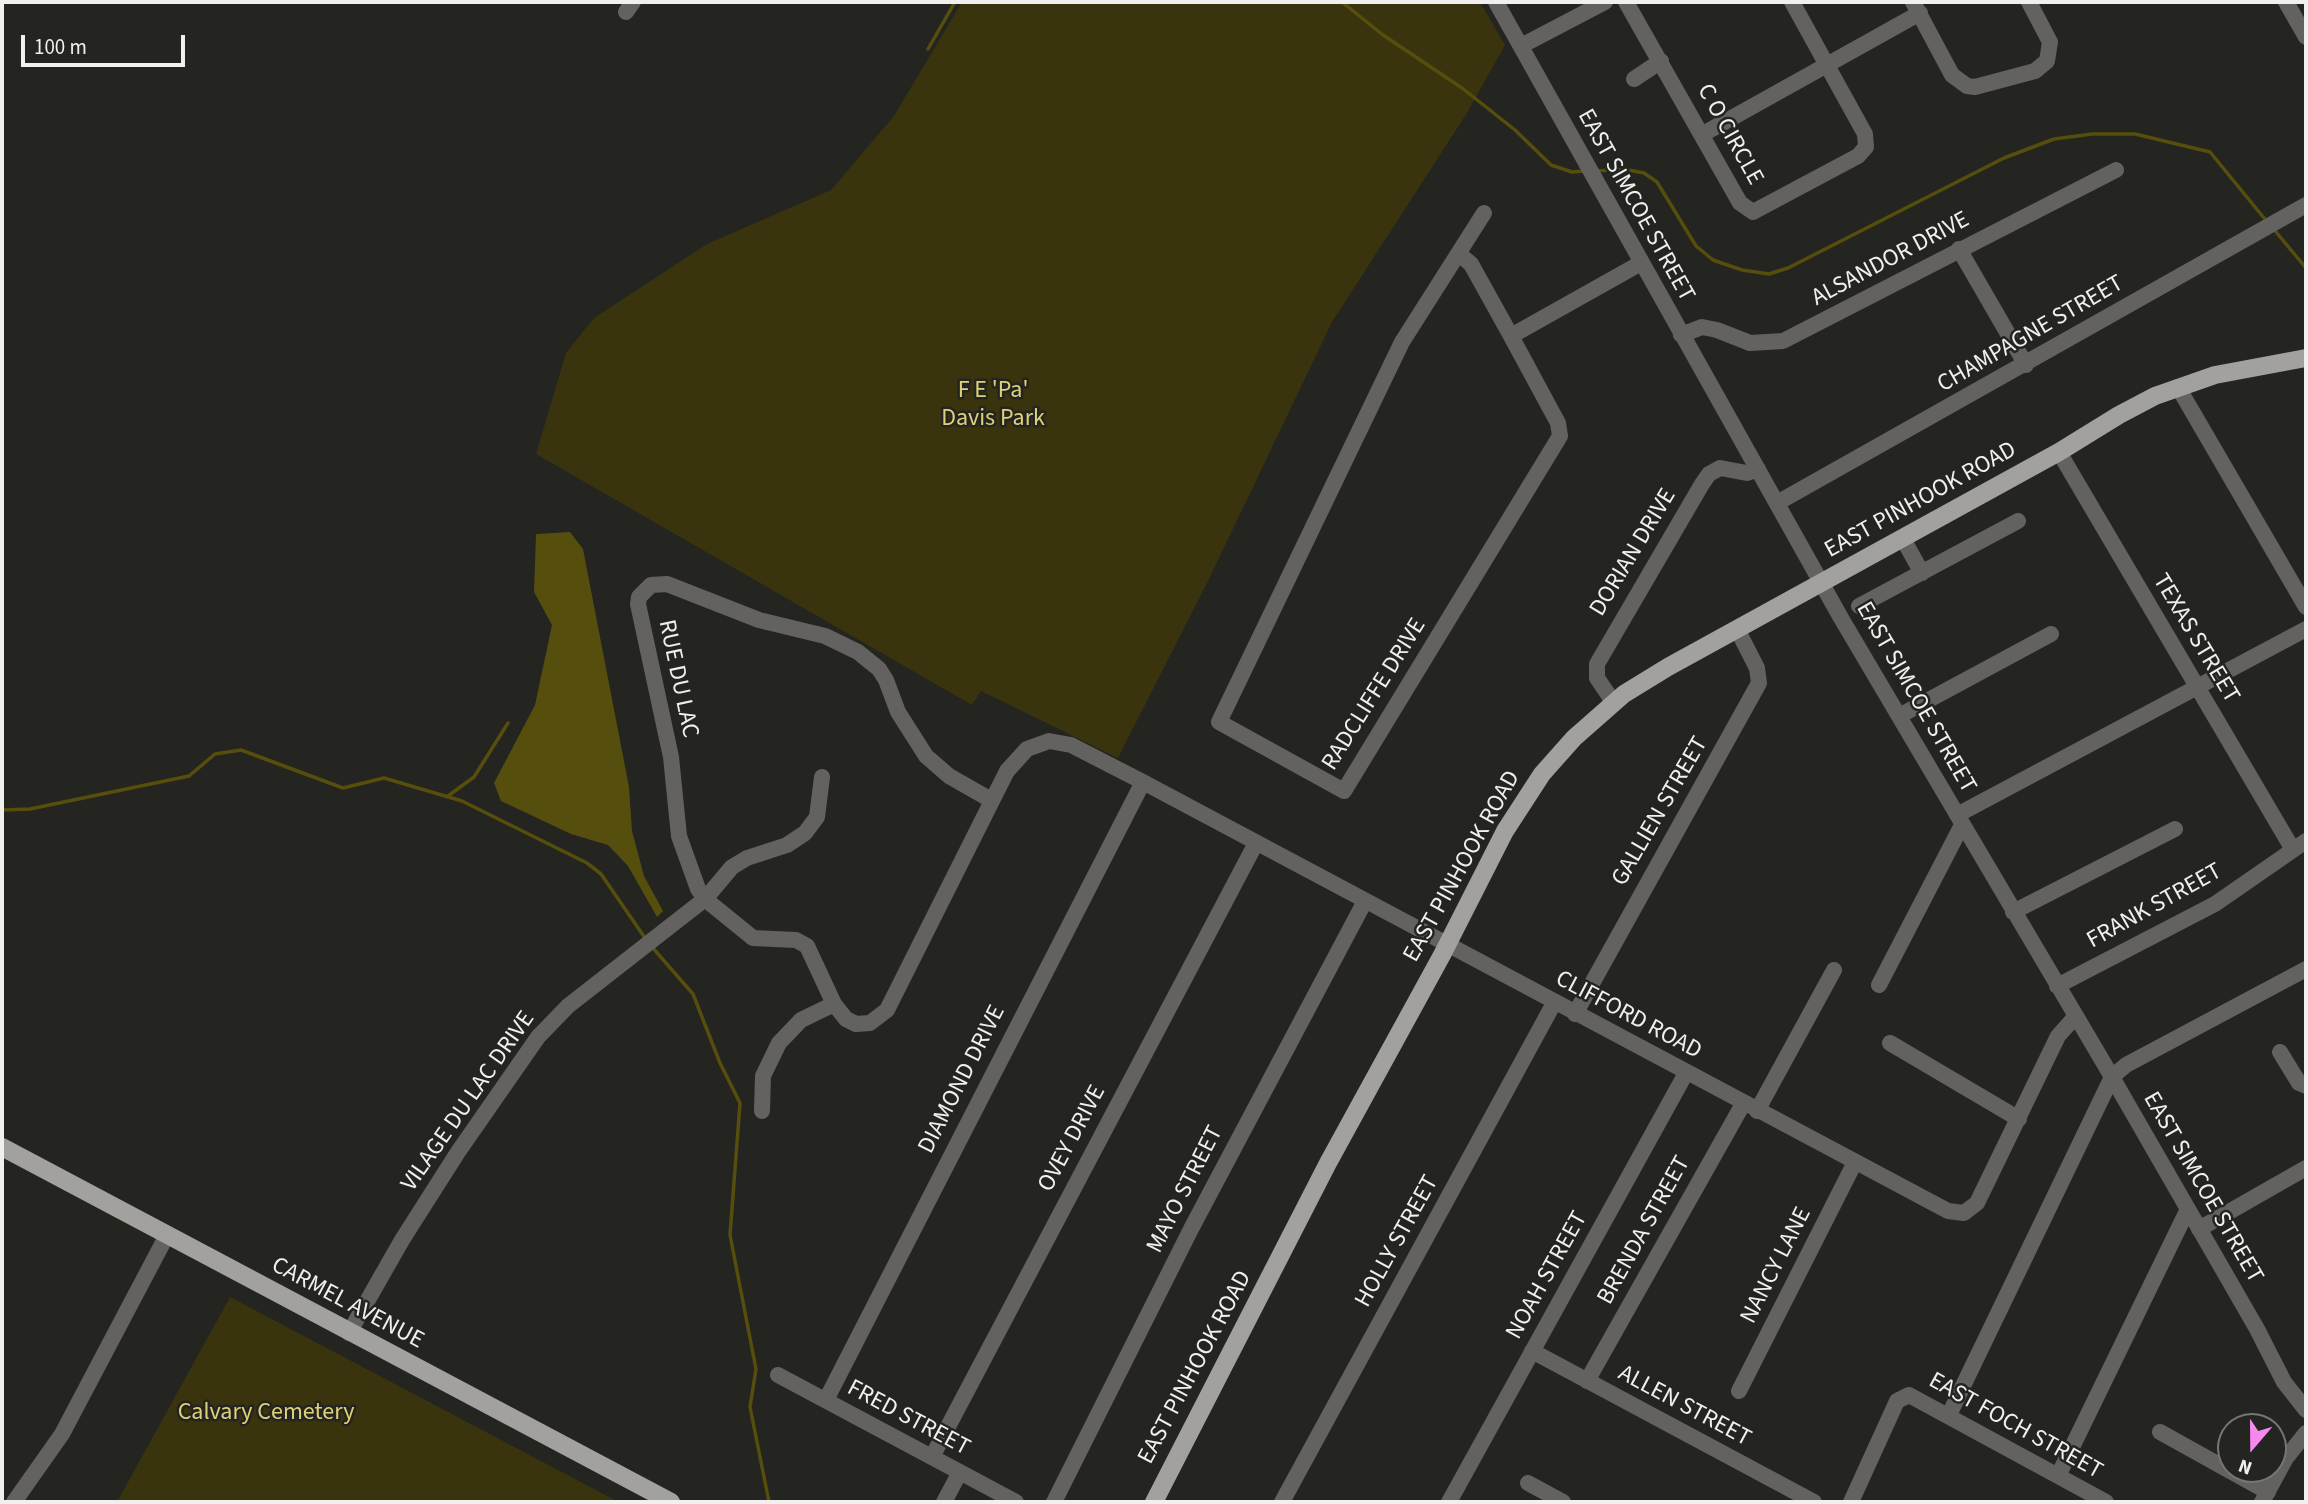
<!DOCTYPE html>
<html>
<head>
<meta charset="utf-8">
<style>
  body { margin:0 }
  #map { position:relative; width:2308px; height:1504px; overflow:hidden; background:#242420; font-family:"Source Sans 3",sans-serif }
  canvas { display:block }
  .frame { position:absolute; inset:0; border:4px solid #f0f0ee; pointer-events:none }
  .north { position:absolute; left:2217px; top:1413px; width:70px; height:70px; box-sizing:border-box; background:#242420; border:2px solid #767672; border-radius:50%; rotate:200deg; font-size:19px; font-weight:700; line-height:28px; text-align:center; color:#f0f0ee }
  .north::after { content:''; display:block; margin:auto; width:24px; height:32px; background:#f689ee; clip-path:polygon(50% 0,100% 100%,50% 72%,0 100%) }
  .scale { position:absolute; left:21px; top:35px; width:164px; height:32px; box-sizing:border-box; border:4px solid #f0f0ee; border-top:0; padding-left:9px; font-size:21px; line-height:24px; white-space:nowrap; color:#f0f0ee; -webkit-text-stroke:5px #242420; paint-order:stroke }
</style>
</head>
<body>
<div id="map">
<canvas width="2308" height="1504"></canvas>
<div class="frame"></div>
<div class="north">N</div>
<div class="scale">100 m</div>
</div>
<script>
const ctx = document.querySelector('canvas').getContext('2d');
ctx.lineJoin = 'round';
function paint(path, color) {
  ctx.fillStyle = color;
  ctx.fill(path, 'evenodd');
}
function shape(rows) {
  const path = new Path2D();
  for (const r of rows) {
    path.moveTo(r[0], r[1]);
    for (let i = 2; i < r.length; i += 2) path.lineTo(r[i], r[i + 1]);
  }
  return path;
}
function strokePath(path, color, width, dash) {
  ctx.strokeStyle = color;
  ctx.lineWidth = width;
  ctx.lineCap = dash ? 'butt' : 'round';
  ctx.setLineDash(dash || []);
  ctx.stroke(path);
}
function write(font, color, halo, rows, align = 'center') {
  ctx.font = font + ' "Source Sans 3",sans-serif';
  ctx.lineWidth = 5;
  ctx.setLineDash([]);
  ctx.textBaseline = 'middle';
  ctx.strokeStyle = halo;
  ctx.fillStyle = color;
  for (const [text, x, y, turn = 0] of rows) {
    ctx.save();
    ctx.translate(x, y);
    ctx.rotate((+turn || 0) * Math.PI / 180);
    ctx.textAlign = isNaN(turn) ? turn : align;
    if (halo) ctx.strokeText(text, 0, 0);
    ctx.fillText(text, 0, 0);
    ctx.restore();
  }
}
const green = shape([
  [962,2,1480,2,1505,45,1467,113,1332,322,1209,579,1118,758,981,691,972,705,536,454,566,353,594,318,707,244,831,190,894,116],
  [230,1297,613,1499,614,1502,117,1502]
]);
const water = shape([
  [570,532,583,549,629,787,632,831,644,876,663,911,657,917,628,866,608,845,571,834,501,801,494,783,535,705,552,625,534,592,536,534]
]);
const stream = shape([
  [1342,2,1383,35,1462,88,1515,130,1551,165,1572,172,1585,171],
  [928,49,955,2],
  [1596,171,1623,169,1644,173,1657,182,1696,246,1713,260,1742,270,1769,274,1788,268,2004,158,2054,139,2092,134,2135,134,2210,152,2264,218],
  [2276,232,2306,268],
  [448,796,474,777,508,723],
  [2,810,30,809,189,776,215,754,241,750,343,788,384,778,462,801,587,863,601,874,645,938],
  [652,947,693,994,720,1063,740,1103,730,1235,756,1369,750,1407,769,1502]
]);
const minor = shape([
  [1496,2,1841,618,2112,1077,2257,1329,2284,1382,2306,1410],
  [1626,2,1740,203,1753,212,1858,156,1866,147,1865,134,1792,2],
  [1913,2,1952,75,1967,86,1975,87,2035,71,2047,61,2050,42,2029,2],
  [2286,2,2306,37],
  [626,12,633,2],
  [1521,46,1605,2],
  [1634,79,1661,61],
  [1703,134,1920,13],
  [1959,249,2026,365],
  [1459,254,1471,264,1511,336,1558,423,1560,436,1344,791,1219,722,1402,342,1484,213],
  [1681,335,1702,327,1717,330,1750,343,1783,341,2116,170],
  [1511,336,1641,263],
  [2178,387,2306,607],
  [2059,452,2292,848],
  [1777,503,2306,205],
  [1903,539,1922,573],
  [1859,606,2018,521],
  [1614,703,1597,678,1597,664,1702,484,1709,474,1720,468,1747,473,1758,469],
  [1899,716,2051,634],
  [991,800,949,776,926,756,898,712,886,680,879,669,858,652,825,636,759,620,667,584,651,585,639,597,638,604,671,757,679,836,698,889,705,899,753,938,796,940,807,946,834,1004,846,1019,856,1024,870,1023,887,1010,1007,771,1027,749,1049,741,1071,745,1143,782,1948,1211,1964,1213,1977,1203,2058,1036,2075,1017],
  [1957,815,2306,629],
  [2013,912,2175,829],
  [1879,985,1962,825],
  [2057,986,2215,904,2306,841],
  [1575,1014,1759,683,1757,668,1738,631],
  [1890,1043,2019,1119],
  [2280,1052,2299,1083,2306,1086],
  [762,1111,763,1076,779,1043,801,1020,834,1004],
  [1757,1111,1834,970],
  [2199,1229,2306,1168],
  [349,1333,402,1240,458,1152,538,1037,568,1006,705,899,732,867,747,858,787,845,805,833,817,817,822,777],
  [1532,1351,1814,1502],
  [778,1375,1016,1502],
  [1587,1381,1743,1104],
  [1739,1391,1855,1162],
  [826,1400,1143,782],
  [1949,1415,2112,1077,2126,1065,2306,969],
  [2160,1432,2268,1492],
  [932,1457,1256,843],
  [2058,1476,2188,1209],
  [1528,1483,1563,1502],
  [14,1502,62,1434,167,1235],
  [944,1502,960,1472],
  [1054,1502,1191,1229,1365,901],
  [1282,1502,1554,1003],
  [1449,1502,1686,1073],
  [1851,1502,1897,1401,1909,1395,2106,1502],
  [2262,1502,2286,1458,2306,1433]
]);
const major = shape([
  [2,1147,671,1502],
  [1154,1502,1328,1163,1442,955,1505,831,1542,774,1574,738,1624,694,1668,667,2059,452,2119,415,2155,396,2215,375,2306,358]
]);
const streetNames = [
  ["C O CIRCLE",1729,135,61],
  ["EAST SIMCOE STREET",1635,206,61],
  ["ALSANDOR DRIVE",1891,260,-28],
  ["CHAMPAGNE STREET",2031,335,-30],
  ["EAST PINHOOK ROAD",1921,501,-29],
  ["DORIAN DRIVE",1634,553,-59],
  ["TEXAS STREET",2195,639,59],
  ["RUE DU LAC",677,679,78],
  ["RADCLIFFE DRIVE",1375,695,-58],
  ["EAST SIMCOE STREET",1915,698,60],
  ["GALLIEN STREET",1661,812,-60],
  ["EAST PINHOOK ROAD",1463,867,-61],
  ["FRANK STREET",2155,907,-29],
  ["CLIFFORD ROAD",1628,1016,28],
  ["DIAMOND DRIVE",963,1080,-63],
  ["VILAGE DU LAC DRIVE",469,1102,-55],
  ["OVEY DRIVE",1073,1139,-62],
  ["EAST SIMCOE STREET",2202,1188,60],
  ["MAYO STREET",1186,1190,-63],
  ["BRENDA STREET",1645,1231,-61],
  ["HOLLY STREET",1398,1242,-61],
  ["NANCY LANE",1777,1266,-63],
  ["NOAH STREET",1548,1276,-61],
  ["CARMEL AVENUE",347,1304,28],
  ["EAST PINHOOK ROAD",1196,1368,-62],
  ["ALLEN STREET",1684,1407,28],
  ["FRED STREET",908,1419,28],
  ["EAST FOCH STREET",2015,1427,29]
];
const parkNames = [
  ["F E 'Pa'",993,392],
  ["Davis Park",993,420],
  ["Calvary Cemetery",266,1414]
];
paint(green, '#39340e');
paint(water, '#564e0d');
strokePath(stream, '#564e0d', 3.5);
strokePath(minor, '#636260', 16);
strokePath(major, '#a2a19d', 18);
write('24px', '#f0f0ee', '#242420', streetNames);
write('24px', '#ded278', '#242420', parkNames);
</script>
</body>
</html>
